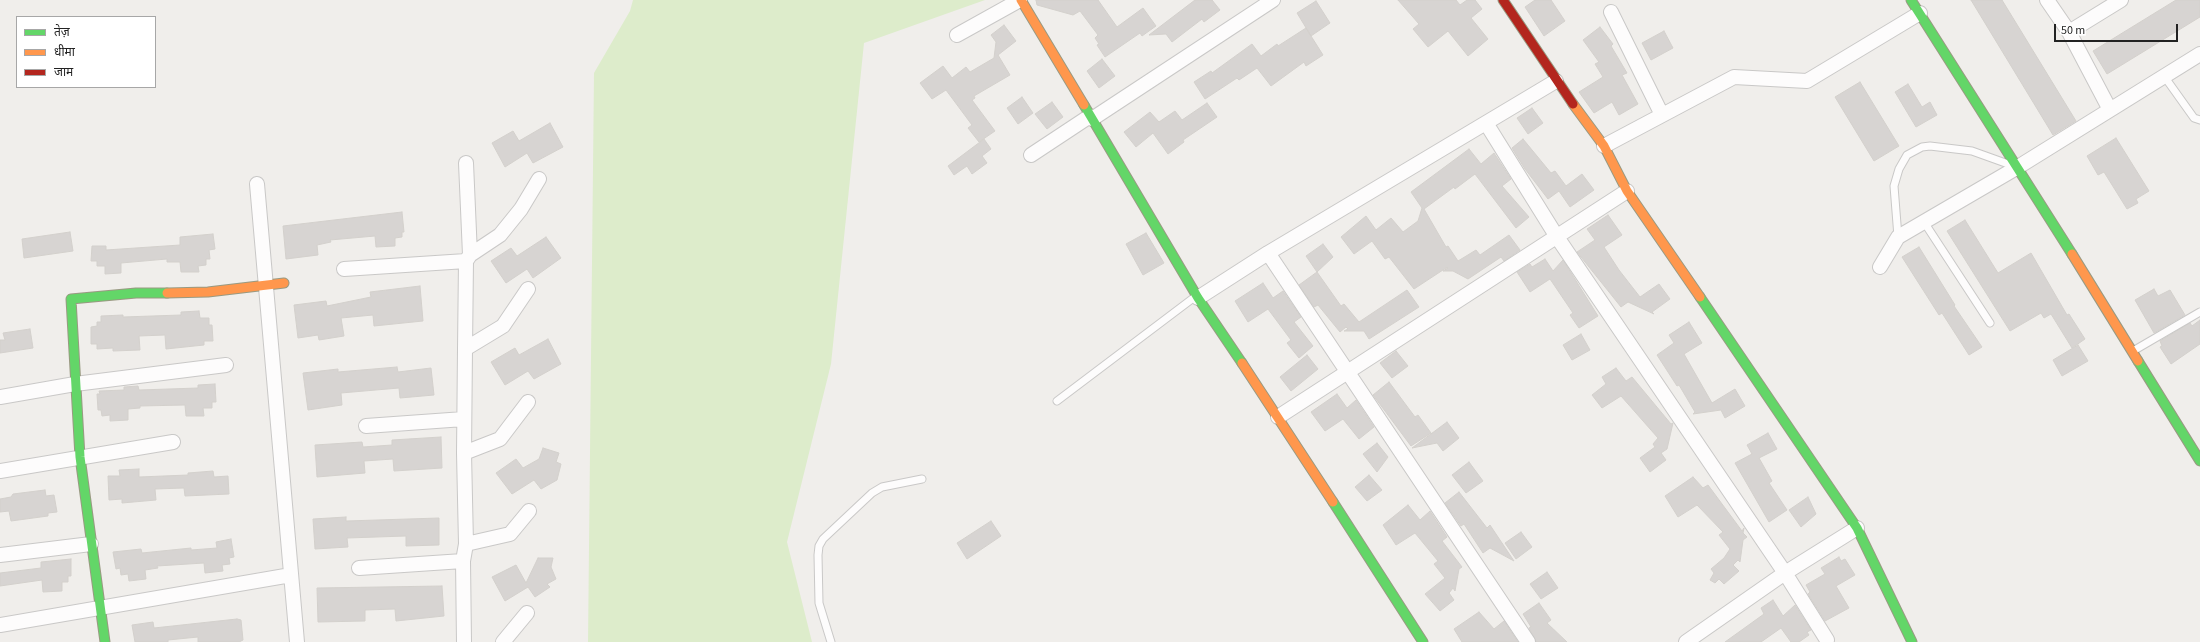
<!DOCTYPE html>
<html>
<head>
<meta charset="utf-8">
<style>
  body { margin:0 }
  #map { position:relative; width:2200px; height:642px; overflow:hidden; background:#f0eeeb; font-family:"Source Sans 3","Noto Sans Devanagari",sans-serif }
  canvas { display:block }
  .legend { position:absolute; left:16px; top:16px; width:140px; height:72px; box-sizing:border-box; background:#fff; border:1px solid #a7a7a7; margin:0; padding:5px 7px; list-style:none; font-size:12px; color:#222 }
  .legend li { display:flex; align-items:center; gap:8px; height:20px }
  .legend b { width:20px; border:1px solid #a7a7a7 }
  .scale { position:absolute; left:2054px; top:24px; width:124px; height:18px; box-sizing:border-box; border:2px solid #222; border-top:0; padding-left:5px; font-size:12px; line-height:14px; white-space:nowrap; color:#222; -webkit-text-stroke:3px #fff; paint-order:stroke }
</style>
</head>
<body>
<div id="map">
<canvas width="2200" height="642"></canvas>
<ul class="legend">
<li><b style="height:5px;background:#63d668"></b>तेज़</li>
<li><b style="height:5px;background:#ff974d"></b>धीमा</li>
<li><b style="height:5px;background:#b3261e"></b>जाम</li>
</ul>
<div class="scale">50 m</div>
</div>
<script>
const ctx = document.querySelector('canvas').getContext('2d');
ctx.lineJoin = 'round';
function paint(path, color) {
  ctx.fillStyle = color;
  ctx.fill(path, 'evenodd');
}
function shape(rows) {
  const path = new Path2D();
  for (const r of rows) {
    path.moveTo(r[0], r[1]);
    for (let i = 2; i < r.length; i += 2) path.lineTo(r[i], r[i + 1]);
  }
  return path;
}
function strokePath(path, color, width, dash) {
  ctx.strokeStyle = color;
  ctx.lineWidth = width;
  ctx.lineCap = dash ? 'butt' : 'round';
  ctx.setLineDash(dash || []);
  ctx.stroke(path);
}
const grass = shape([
  [633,0,985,0,864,43,831,364,787,542,812,642,588,642,594,73,630,11]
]);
const building = shape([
  [1036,0,1098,0,1117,27,1143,8,1156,26,1142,36,1140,33,1105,57,1097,45,1099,44,1095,38,1098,35,1080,11,1073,15,1037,5,1036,0],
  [1195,0,1212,0,1220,10,1204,22,1202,19,1172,42,1166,34,1149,35,1195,0],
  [1398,0,1456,0,1460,5,1467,0,1475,0,1482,9,1471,18,1488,39,1468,56,1448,31,1428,47,1413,29,1419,24,1398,0],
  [1535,0,1551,0,1565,21,1544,36,1525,7,1535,0],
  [1971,0,2002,0,2076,121,2053,135,1971,0],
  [2176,0,2200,0,2200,17,2107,74,2093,51,2176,0],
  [1316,1,1330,23,1311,36,1297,13,1316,1],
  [1004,25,1016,41,998,55,1010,75,974,96,975,98,972,100,995,131,979,142,968,128,972,125,946,90,932,99,920,83,943,66,952,78,966,67,970,72,994,58,996,42,991,35,1004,25],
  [1600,27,1613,44,1611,46,1627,73,1622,75,1638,104,1619,115,1612,102,1594,113,1579,92,1603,77,1595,64,1599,62,1583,40,1600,27],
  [1306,28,1323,55,1306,66,1304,62,1271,86,1257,68,1239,80,1237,78,1205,99,1194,82,1211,71,1212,73,1252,44,1261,56,1277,44,1278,46,1306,28],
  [1664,31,1673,48,1651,60,1642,43,1664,31],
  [1102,59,1115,76,1099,88,1087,71,1102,59],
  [1860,82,1899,146,1874,161,1835,97,1860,82],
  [1908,84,1922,107,1930,102,1937,115,1916,127,1895,92,1908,84],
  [1022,97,1033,113,1018,124,1007,108,1022,97],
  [1052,102,1063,117,1047,129,1035,114,1052,102],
  [1207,103,1217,117,1183,140,1184,142,1168,154,1153,133,1136,147,1124,132,1150,112,1159,122,1175,111,1182,120,1207,103],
  [1532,108,1543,123,1528,134,1517,118,1532,108],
  [550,123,563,147,533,163,527,153,505,167,492,143,513,131,519,141,550,123],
  [2116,138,2149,191,2136,199,2138,203,2127,209,2104,172,2098,175,2087,156,2116,138],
  [984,139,991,149,982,156,987,163,972,174,967,166,954,175,948,166,984,139],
  [1523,139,1551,173,1555,171,1566,186,1582,174,1594,190,1570,207,1559,191,1548,199,1525,169,1512,148,1523,139],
  [1469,149,1481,164,1494,153,1511,179,1502,186,1529,217,1516,228,1475,174,1455,189,1454,187,1424,209,1446,247,1448,246,1458,261,1476,250,1480,255,1509,235,1520,250,1504,261,1501,257,1468,279,1453,271,1443,271,1448,268,1446,268,1414,289,1389,257,1385,259,1372,241,1354,254,1341,237,1366,216,1376,230,1391,218,1403,232,1418,221,1422,208,1411,192,1469,149],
  [402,212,404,232,402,232,402,237,395,238,395,246,376,247,375,236,330,240,331,242,317,245,318,255,286,259,283,226,402,212],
  [1608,215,1622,235,1604,247,1619,270,1640,297,1659,284,1670,299,1652,312,1654,314,1628,302,1621,307,1577,252,1595,240,1587,229,1608,215],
  [1965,220,1998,273,2031,253,2067,315,2069,314,2085,339,2072,348,2051,314,2044,318,2041,313,2010,331,1947,231,1965,220],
  [70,232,73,251,24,258,22,239,70,232],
  [1146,233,1164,263,1143,275,1126,244,1146,233],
  [213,234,215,249,209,250,210,259,206,259,206,265,198,266,199,272,181,272,180,262,167,262,167,259,121,263,121,273,105,274,105,266,97,266,97,261,91,261,92,246,106,246,106,250,180,245,180,237,213,234],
  [546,237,561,258,533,278,527,269,506,283,491,261,511,248,517,256,546,237],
  [1323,244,1333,257,1317,272,1306,256,1323,244],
  [1919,247,1955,305,1954,306,1982,347,1969,355,1942,313,1939,315,1902,257,1919,247],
  [1545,259,1553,271,1563,260,1598,316,1579,328,1570,315,1573,313,1550,279,1530,292,1517,272,1530,264,1532,267,1545,259],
  [1317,272,1341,306,1344,304,1359,322,1407,290,1419,307,1369,339,1364,331,1344,331,1348,329,1346,327,1340,332,1318,305,1314,307,1299,285,1317,272],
  [1263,283,1273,298,1283,291,1301,317,1294,322,1313,346,1299,358,1287,343,1291,340,1268,309,1248,322,1235,301,1263,283],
  [420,286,423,321,374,326,373,315,341,318,344,336,319,340,318,335,298,338,294,305,326,301,327,306,371,297,370,292,420,286],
  [2154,289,2158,296,2170,290,2185,315,2154,333,2135,300,2154,289],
  [199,311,200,318,209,318,209,325,212,325,213,341,204,341,204,345,166,349,165,335,139,336,140,350,113,351,113,348,97,349,97,344,91,344,91,327,97,326,97,322,101,322,101,316,123,315,123,317,181,315,181,312,199,311],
  [2200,320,2200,344,2171,364,2160,347,2162,346,2160,341,2190,323,2192,326,2200,320],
  [1689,322,1702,343,1684,354,1712,403,1735,389,1745,406,1725,418,1721,410,1693,414,1695,412,1679,385,1677,386,1657,355,1674,343,1669,335,1689,322],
  [30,329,33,348,0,353,0,340,5,340,3,333,30,329],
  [1581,334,1590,350,1572,360,1563,345,1581,334],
  [548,339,561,364,534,379,528,371,505,385,491,362,515,348,519,355,548,339],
  [2078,345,2088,361,2062,376,2053,360,2078,345],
  [1396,351,1408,366,1392,378,1380,363,1396,351],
  [1307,355,1318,369,1291,391,1280,377,1307,355],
  [397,367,398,372,431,368,434,395,400,398,399,388,341,393,342,405,308,410,303,373,338,369,338,372,397,367],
  [1616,368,1626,381,1632,377,1671,424,1673,423,1667,449,1661,453,1666,460,1650,472,1640,458,1655,447,1653,444,1658,438,1621,396,1602,408,1592,395,1606,384,1602,377,1616,368],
  [1389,382,1415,417,1418,415,1431,433,1411,446,1373,395,1389,382],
  [215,384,216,402,212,402,212,408,203,408,204,416,186,416,185,405,140,406,140,408,128,409,128,420,110,421,110,415,102,416,101,410,98,410,97,394,100,394,99,391,124,390,124,387,138,386,139,390,198,388,198,385,215,384],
  [1337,394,1347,408,1356,400,1374,427,1359,439,1343,419,1325,431,1311,412,1337,394],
  [1447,422,1459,438,1443,451,1437,443,1412,448,1447,422],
  [1768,433,1777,449,1759,458,1772,481,1769,483,1787,510,1769,522,1735,463,1752,454,1747,445,1768,433],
  [441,437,442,468,394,471,393,459,364,461,365,473,317,477,315,445,362,442,363,447,392,445,392,440,441,437],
  [1377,443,1388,457,1377,472,1363,454,1377,443],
  [543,448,559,453,556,462,561,464,557,480,541,489,534,480,512,494,496,473,516,459,523,468,539,459,543,448],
  [1469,462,1483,481,1466,493,1452,475,1469,462],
  [139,469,139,477,188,475,188,473,213,471,214,477,228,476,229,494,185,496,184,488,155,489,156,500,122,503,122,499,109,500,108,476,120,476,119,470,139,469],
  [1369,475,1382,490,1367,501,1355,487,1369,475],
  [1693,477,1703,488,1708,485,1742,531,1744,528,1743,533,1747,537,1743,540,1740,562,1738,560,1733,565,1739,571,1724,584,1719,579,1715,583,1710,580,1714,573,1711,569,1724,558,1730,549,1719,535,1723,532,1697,505,1678,517,1665,496,1693,477],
  [45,490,46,496,54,495,57,512,48,513,48,516,11,521,9,511,0,512,0,499,11,497,13,494,45,490],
  [1459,492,1487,528,1490,525,1514,561,1490,548,1483,553,1464,524,1461,526,1445,503,1459,492],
  [1808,497,1816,514,1801,527,1789,510,1808,497],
  [1408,505,1420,520,1430,511,1447,537,1442,541,1462,567,1459,569,1455,591,1453,588,1449,593,1454,600,1440,611,1425,594,1445,578,1434,564,1438,561,1415,533,1396,545,1383,525,1408,505],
  [346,517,346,521,439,518,439,545,406,546,406,536,347,538,348,547,315,549,313,519,346,517],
  [991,521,1001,536,967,559,957,543,991,521],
  [1521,532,1532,547,1516,559,1505,543,1521,532],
  [231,539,234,557,229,558,230,564,222,565,223,571,205,573,204,563,157,566,158,568,145,570,146,579,129,581,128,574,121,575,120,568,116,569,113,552,141,549,142,553,191,548,191,550,217,548,216,542,231,539],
  [1839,557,1841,561,1845,559,1855,575,1836,586,1849,608,1825,621,1808,594,1810,592,1806,585,1825,574,1821,568,1839,557],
  [538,558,553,558,551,567,556,579,547,584,550,587,535,597,528,587,505,601,492,577,516,565,526,583,538,558],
  [71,559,71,576,68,576,68,582,62,582,62,591,43,592,42,580,0,586,0,573,41,568,41,562,71,559],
  [1547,572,1558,588,1541,599,1530,584,1547,572],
  [442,586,444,616,396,621,395,609,365,610,365,621,318,622,317,588,442,586],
  [1773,600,1783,616,1795,605,1811,630,1807,632,1809,635,1799,642,1791,642,1781,628,1761,642,1725,642,1764,614,1761,608,1773,600],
  [1539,603,1551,620,1547,623,1567,642,1536,642,1529,628,1531,627,1523,614,1539,603],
  [1479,612,1494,629,1504,621,1518,642,1462,642,1454,629,1479,612],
  [237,619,241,620,243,640,239,642,198,642,198,637,168,640,168,642,135,642,132,625,153,622,154,628,237,619]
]);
const lane = shape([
  [2164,76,2194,118,2200,120],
  [1924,222,1990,323],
  [1898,237,1894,186,1899,169,1907,155,1922,147,1930,146,1972,151,2011,165],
  [2133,351,2200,312],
  [1057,401,1196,296],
  [831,642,819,603,818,555,819,546,823,539,872,493,882,487,922,479]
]);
const street = shape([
  [2047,0,2069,32,2109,108],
  [1611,12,1662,115],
  [2069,32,2121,0],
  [957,35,1020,0],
  [1092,119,1273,0],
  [1486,123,1557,237,1785,573,1827,640],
  [1604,146,1734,77,1807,81,1920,13],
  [1031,155,1090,116],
  [257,184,297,642],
  [1268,253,1528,642],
  [470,255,500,235,521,209,539,179],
  [1880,267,1898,237,2018,167,2200,54],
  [344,269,466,261],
  [1198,298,1268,253,1556,81],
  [465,349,503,326,528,289],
  [0,397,75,384,226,365],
  [1278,417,1627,191],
  [366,426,464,419],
  [464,453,500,439,528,402],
  [0,471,173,442],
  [466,544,510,534,529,511],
  [0,555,91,544],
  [359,568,463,561],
  [0,625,291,575],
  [464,642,463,561,466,544,464,453,465,349,466,261,470,255,466,163],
  [503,642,527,613],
  [1686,642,1785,573,1857,528]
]);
const fast = shape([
  [1911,0,2072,254],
  [1084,105,1198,298,1242,363],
  [1700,297,1857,528,1912,642],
  [2138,361,2200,461],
  [1333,502,1423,642],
  [105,642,80,457,71,299,136,293,167,293]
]);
const slow = shape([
  [1021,0,1084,105],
  [1573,104,1604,146,1627,191,1700,297],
  [2072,254,2138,361],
  [167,293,208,292,284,283],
  [1242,363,1333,502]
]);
const jam = shape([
  [1503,0,1573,104]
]);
paint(grass, '#ddeccb');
paint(building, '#d7d4d2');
strokePath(building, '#d3d0cc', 1);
strokePath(lane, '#c9c8c7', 9);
strokePath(street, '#c9c8c7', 16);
strokePath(fast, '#999a82', 11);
strokePath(slow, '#999a82', 11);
strokePath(jam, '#999a82', 11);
strokePath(lane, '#fdfcfc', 7);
strokePath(street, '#fdfcfc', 14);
strokePath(fast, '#63d668', 9);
strokePath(slow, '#ff974d', 9);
strokePath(jam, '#b3261e', 9);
</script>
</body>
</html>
